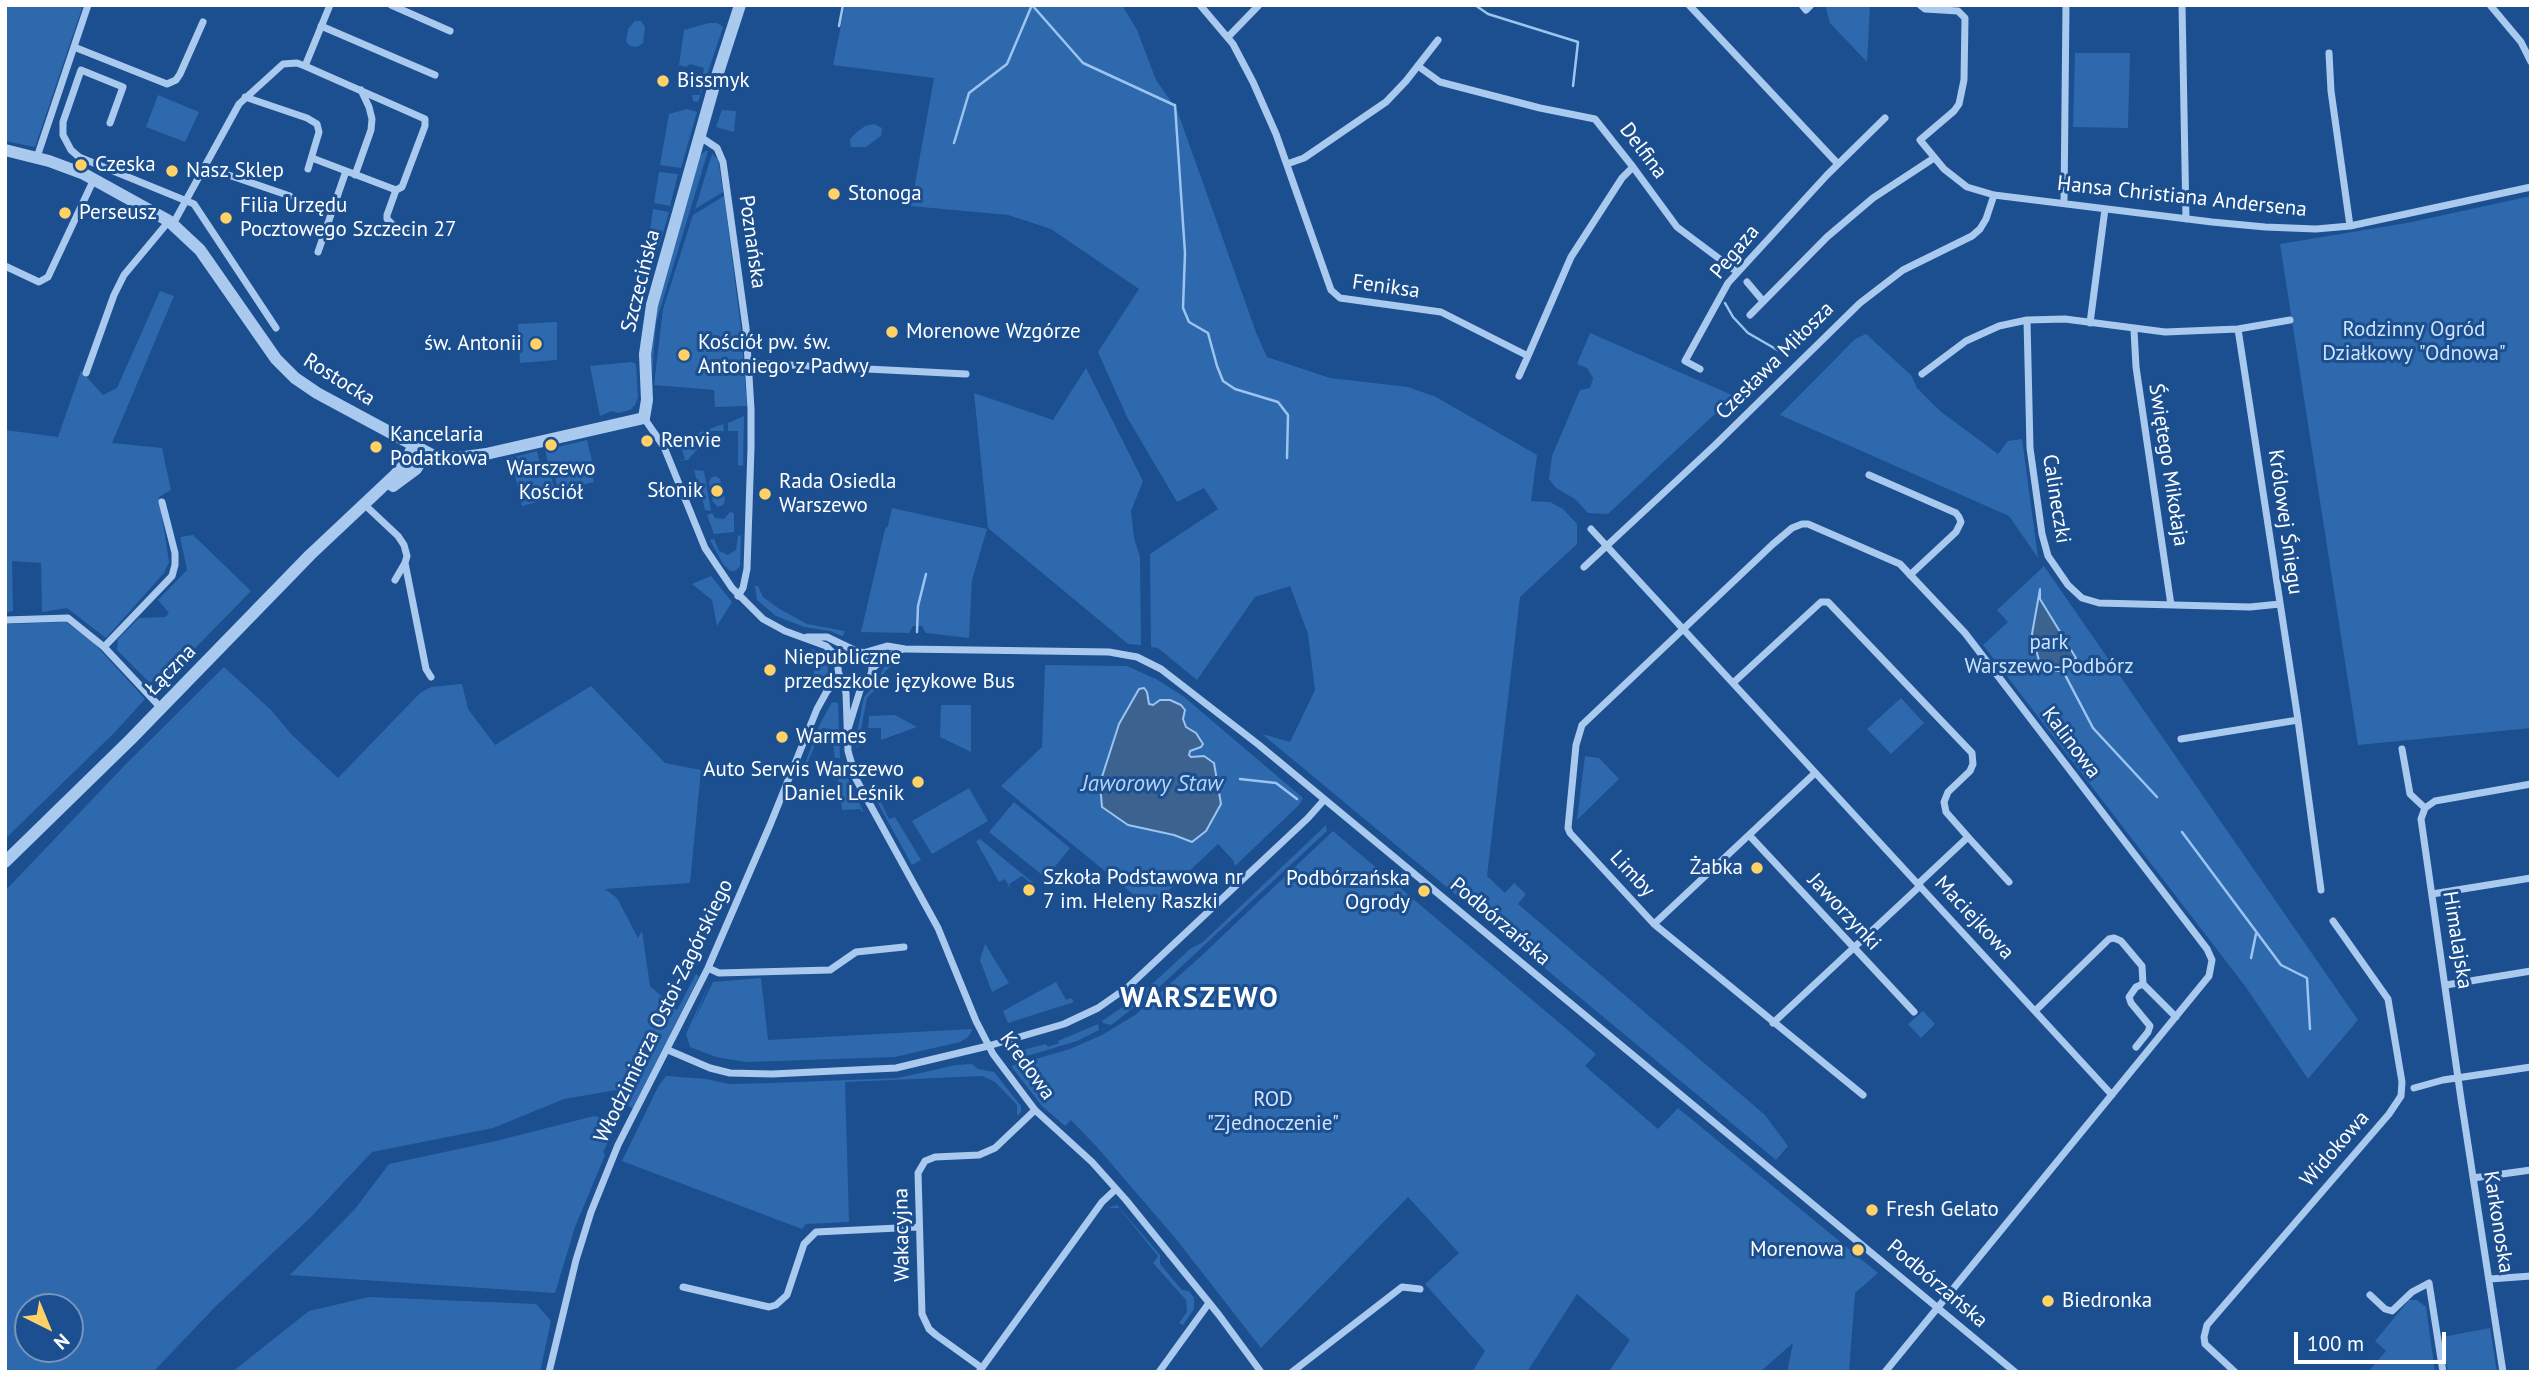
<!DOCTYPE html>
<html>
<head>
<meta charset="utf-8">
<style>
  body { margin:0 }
  #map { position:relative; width:2536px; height:1377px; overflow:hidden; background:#1b4f8f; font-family:"PT Sans",sans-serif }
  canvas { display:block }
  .frame { position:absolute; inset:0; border:7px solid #fff; pointer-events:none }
  .north { position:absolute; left:14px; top:1293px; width:70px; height:70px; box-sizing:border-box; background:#1b4f8f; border:2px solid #7695bc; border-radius:50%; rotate:137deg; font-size:19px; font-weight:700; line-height:28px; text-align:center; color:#fff }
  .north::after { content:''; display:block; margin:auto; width:24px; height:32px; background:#ffd166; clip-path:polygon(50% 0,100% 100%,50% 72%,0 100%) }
  .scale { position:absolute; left:2294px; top:1332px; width:152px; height:32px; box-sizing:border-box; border:4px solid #fff; border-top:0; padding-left:9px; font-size:21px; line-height:24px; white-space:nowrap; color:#fff; -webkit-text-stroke:5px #1b4f8f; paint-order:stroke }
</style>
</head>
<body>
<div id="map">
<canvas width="2536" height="1377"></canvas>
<div class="frame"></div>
<div class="north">N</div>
<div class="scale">100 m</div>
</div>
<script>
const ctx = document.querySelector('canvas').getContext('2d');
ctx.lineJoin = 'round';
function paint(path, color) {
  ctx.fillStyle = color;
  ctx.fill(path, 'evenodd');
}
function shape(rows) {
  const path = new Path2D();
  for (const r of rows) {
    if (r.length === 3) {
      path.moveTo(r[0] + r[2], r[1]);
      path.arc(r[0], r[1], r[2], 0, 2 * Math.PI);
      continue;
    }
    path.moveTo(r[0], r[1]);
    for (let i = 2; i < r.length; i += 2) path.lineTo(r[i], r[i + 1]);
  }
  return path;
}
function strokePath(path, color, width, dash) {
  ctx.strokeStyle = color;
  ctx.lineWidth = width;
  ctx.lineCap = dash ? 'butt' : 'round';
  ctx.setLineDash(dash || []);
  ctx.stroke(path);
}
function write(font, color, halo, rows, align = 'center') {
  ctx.font = font + ' "PT Sans",sans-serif';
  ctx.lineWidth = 6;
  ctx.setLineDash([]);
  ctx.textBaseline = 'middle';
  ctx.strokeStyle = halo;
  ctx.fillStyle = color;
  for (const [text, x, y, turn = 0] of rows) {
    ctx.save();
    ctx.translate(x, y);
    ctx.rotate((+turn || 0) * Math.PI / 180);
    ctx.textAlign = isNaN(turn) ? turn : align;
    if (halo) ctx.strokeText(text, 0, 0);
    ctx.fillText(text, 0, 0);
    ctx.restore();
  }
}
const green = shape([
  [5,5,83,5,35,147,5,141],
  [845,5,1122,5,1137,30,1156,80,1177,110,1257,335,1267,357,1330,378,1408,387,1436,397,1537,455,1531,501,1550,502,1563,509,1577,524,1577,544,1520,597,1487,876,1505,893,1514,883,1526,894,1518,904,1765,1115,1788,1146,1776,1160,1262,734,1290,742,1315,690,1308,634,1290,586,1255,597,1197,680,1158,648,1151,647,1150,554,1218,509,1204,488,1177,502,1127,417,1098,352,1139,289,1051,229,1008,215,911,206,934,78,833,65],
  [1825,5,1870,5,1867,62,1830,23],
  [635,21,641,21,645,27,643,43,637,47,630,46,626,41,628,29],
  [709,23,717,23,723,27,698,102,693,101,692,95,700,95,704,68,690,64,686,67,679,65,684,30],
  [2075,53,2130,53,2128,128,2073,127],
  [158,95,199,112,185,142,146,127],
  [687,109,697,112,681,168,660,165,669,114],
  [722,110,736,111,734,132,716,127],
  [874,124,882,128,881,136,866,147,851,147,850,139,857,132,865,126],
  [705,151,708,151,656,323,652,375,651,348,657,308,700,156],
  [712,154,718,159,723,192,695,209],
  [659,172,678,174,670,206,654,203],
  [724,196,741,329,747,406,715,407,714,390,654,385,663,309,693,215],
  [2531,196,2531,728,2358,745,2280,244,2407,223],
  [653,209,669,212,659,247,648,245],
  [646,254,656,257,645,298,640,297],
  [160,291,174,296,112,443,162,448,171,490,159,497,169,562,164,573,106,638,67,608,42,612,41,563,12,561,13,611,5,613,5,430,58,437,81,371,103,395,117,388],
  [557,322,557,360,520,363,518,324],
  [1590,333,1734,396,1608,514,1588,513,1575,499,1556,488,1549,479,1552,456,1580,390,1590,388,1593,378,1587,368,1577,364],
  [1866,334,1911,375,1917,388,1940,411,1998,454,2008,441,2022,439,2038,558,2009,516,1780,415,1855,339],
  [632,362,636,364,638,397,635,405,630,410,618,413,612,411,600,416,590,366],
  [1086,368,1143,481,1131,511,1134,538,1140,557,1141,645,1128,644,988,528,974,393,1053,420],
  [744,416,743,466,738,465,738,431,728,431,728,423],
  [723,424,724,431,712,431,688,460,678,461,685,459,679,440],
  [587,440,592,461,550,471,545,450],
  [537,451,542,474,550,472,556,497,522,506,511,458],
  [590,463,594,482,558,491,554,471],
  [694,470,704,471,711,511,705,510],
  [715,476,720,479,725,500,723,505,718,507,713,502,709,483,711,478],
  [892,508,987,529,972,580,969,638,926,633,922,626,913,626,909,633,861,632,885,529,888,526],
  [730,512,734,513,734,532,714,534,707,515,712,513,715,518,724,519],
  [193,535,251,591,163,681,149,682,117,650,118,639,139,618,165,617,169,613,158,600,187,570,180,537],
  [738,535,741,536,740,566,735,571,730,571,723,564,710,540,714,539,719,551,728,555,736,550],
  [2044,566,2358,1020,2308,1079,2245,986,1983,645,2008,622,1997,610],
  [711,576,732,602,717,626,712,600,692,584],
  [755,586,758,586,763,597,778,608,807,624,845,631,844,634,842,636,830,631,804,627,776,616,757,600],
  [66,622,93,642,145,699,115,732,5,839,5,624],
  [811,649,821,651,828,659,828,674,824,683,815,680],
  [902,659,903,663,895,664,885,671,880,684,867,698,857,750,856,738,864,697,876,684,884,667],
  [1045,665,1127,666,1156,679,1183,696,1303,798,1299,805,1235,866,1233,860,1218,844,1150,908,1001,786,1042,747],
  [1139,689,1149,704,1153,705,1160,700,1170,700,1181,705,1185,710,1183,719,1186,727,1196,733,1201,747,1189,751,1189,755,1213,760,1214,763,1221,804,1192,842,1174,835,1128,825,1103,807,1100,783,1119,724],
  [224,667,271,710,291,734,338,778,420,693,431,687,462,684,468,709,495,745,591,686,665,763,701,770,690,883,605,889,617,898,638,938,642,931,650,986,677,1010,696,974,699,977,633,1108,625,1105,634,1087,564,1099,493,1128,372,1152,311,1217,215,1307,153,1372,5,1372,5,891,125,765],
  [28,1307,70,1307,70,1349,28,1349],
  [1901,698,1924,723,1891,754,1867,729],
  [832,702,838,703,840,758,835,758,831,729,822,728,801,778,800,777,819,726],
  [941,705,971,705,971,752,940,737],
  [895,715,917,727,881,740,881,728,868,728,869,716],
  [1585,756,1599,758,1619,779,1577,820],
  [840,762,863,811,862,812,860,809,842,810,836,763],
  [969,788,988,821,932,854,912,821],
  [878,796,889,819,895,817,921,860,912,865,875,798],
  [1014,802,1070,848,1046,878,989,832],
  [1326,825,1327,831,1154,992,1111,1025,1103,1023,1102,1021,1139,996,1190,949,1203,942],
  [1333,831,1596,1054,1585,1066,1658,1129,1678,1108,1878,1273,1855,1293,1849,1372,1787,1372,1793,1343,1760,1372,1612,1372,1610,1370,1630,1340,1577,1294,1527,1372,1472,1372,1485,1351,1425,1284,1459,1253,1408,1197,1261,1348,1176,1239,1097,1147,1071,1120,1065,1126,1042,1106,1011,1066,1070,1049,1102,1035,1135,1015,1198,959],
  [980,839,1010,864,1035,884,1033,885,1022,876,1009,884,1012,892,1005,879,999,882,976,841],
  [985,944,1009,983,992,992,980,960],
  [761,978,768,1040,971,1029,972,1031,968,1037,960,1042,895,1057,746,1062,716,1057,690,1047,686,1034,711,980,693,1023,713,982],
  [1056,982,1066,1000,1071,998,1074,1002,1008,1023,1003,1011],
  [1923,1011,1935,1024,1921,1038,1908,1024],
  [1098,1024,1099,1030,1077,1041,1010,1061,1013,1055,1018,1051,1046,1044,1048,1047,1059,1043,1058,1041],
  [972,1064,978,1069,994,1072,1021,1106,1021,1112,1017,1116,1017,1105,995,1082,982,1076,845,1082,849,1222,806,1224,802,1229,622,1161,658,1087,666,1076,706,1079,729,1084,773,1083,898,1078,956,1065],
  [594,1116,618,1121,603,1152,605,1155,575,1227,555,1293,290,1275,355,1209,389,1164,496,1141],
  [1117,1205,1160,1255,1160,1264,1182,1290,1189,1291,1194,1298,1194,1309,1183,1325,1179,1323,1187,1312,1186,1300,1153,1263,1158,1256,1119,1208,1108,1208],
  [369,1297,536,1304,551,1321,540,1372,232,1372,309,1311],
  [2409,1300,2417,1300,2426,1307,2435,1372,2368,1372,2386,1351,2375,1341],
  [2490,1328,2497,1372,2448,1372,2442,1337]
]);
const water = shape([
  [2040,589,2040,599,2076,658,2059,671,2041,668,2032,634,2040,589],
  [1144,688,1147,692,1149,704,1153,705,1160,700,1170,700,1181,705,1185,710,1183,719,1186,727,1196,733,1203,744,1201,747,1190,751,1189,755,1191,757,1204,756,1214,763,1221,804,1206,831,1192,842,1174,835,1128,825,1102,807,1100,783,1119,724,1139,689,1144,688]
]);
const stream = shape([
  [1032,5,1083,63,1174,105],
  [1475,5,1488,14,1578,42,1573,86],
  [839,26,843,5],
  [1175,105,1185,253,1183,308,1189,322,1208,333,1217,366,1223,381,1235,389,1278,402,1288,415,1287,458],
  [954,143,969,93,1007,64,1032,5],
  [1725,303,1733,317,1748,333,1781,352],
  [917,632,918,606,926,574],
  [2062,669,2093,728,2157,797],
  [1240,779,1276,783,1297,799],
  [2182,832,2281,965,2307,978,2310,1029],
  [2251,958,2256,934]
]);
const minor = shape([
  [391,5,450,31],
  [1200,5,1233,44,1253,82,1276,134,1331,290,1340,298,1441,312,1528,356,1571,257,1622,178,1633,167],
  [1689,5,1838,164],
  [1802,5,1806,10,1811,5],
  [1920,5,1925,9,1958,11,1965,18,1964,80,1959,104,1954,111,1920,140,1944,169,1967,187,1994,195,2212,222,2265,227,2316,229,2350,226,2531,187],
  [2182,5,2186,219],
  [2490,5,2521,42,2531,62],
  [321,26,435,75],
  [1228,37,1259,5],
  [74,47,167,84,176,80,180,74,203,22],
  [2329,53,2331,91,2350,226],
  [305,66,425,119,425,126,402,187,396,190,387,215,387,219,393,225,423,235],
  [1418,66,1440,82,1540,108,1595,119,1633,167,1677,227,1737,272],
  [245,97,307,118,317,124,319,132,308,169],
  [110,123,123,87,81,70,63,122,63,135,71,150,79,157,194,204,276,328],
  [699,136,717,148,723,162,746,328,751,409,751,448,747,569,743,588,738,596],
  [37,157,88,5],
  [312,158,396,190],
  [1287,164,1304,158,1386,102,1406,81,1438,40],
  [205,167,290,196],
  [355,175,371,130,372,119,369,107,361,90],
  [2064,203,2066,5],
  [173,224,239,104,283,64,297,63,305,66,330,5],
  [318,252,346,171],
  [5,266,39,282,48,277,94,179],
  [1747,282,1763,301],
  [1750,315,1827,237,1873,198,1934,158],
  [2027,320,2030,448,2042,534,2048,556,2068,585,2082,598,2099,603,2250,607,2280,604],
  [2090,323,2105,209],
  [2238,329,2298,720,2321,890],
  [2134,330,2136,367,2171,605],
  [749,363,966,374],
  [1700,369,1685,361,1728,283,1827,175,1885,118],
  [86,373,114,295,124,275,169,221],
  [1922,374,1966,341,1999,326,2027,320,2065,319,2165,332,2238,329,2290,320],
  [1519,376,1528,356],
  [644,418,664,447,705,548,732,588,763,619,785,631,826,646,836,656,838,662],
  [1869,475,1956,513,1959,517,1961,522,1956,532,1910,575],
  [365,505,398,536,404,545,407,556,405,563,395,580],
  [1591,529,2112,1095],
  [405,563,426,669,431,677],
  [1584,567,1715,445,1860,303,1903,270,1972,236,1980,229,1986,219,1994,195],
  [5,620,68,618,104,647,161,708],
  [807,637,827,637,854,650],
  [104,647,172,576,175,565,175,553,162,502],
  [855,668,17],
  [863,653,887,646,905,649,1109,652,1137,657,1161,669,1259,745,2015,1372],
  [872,669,882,660,903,649],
  [843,681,846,693,848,751,856,779,938,928,976,1021,993,1054,1035,1110,1092,1162,1126,1200,1219,1315,1261,1372],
  [1733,683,1821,602,1828,602,1972,753,1973,764,1970,771,1948,792,1944,802,1946,812,1968,837],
  [848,729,862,684],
  [2181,739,2298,720],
  [2402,749,2410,794,2425,808],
  [1749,835,1914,1012],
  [1918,884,1968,837,2009,882],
  [2432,894,2531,878],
  [1654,924,1815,773],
  [708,968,719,973,830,970,856,952,904,947],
  [2446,985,2531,971],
  [2035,1011,2109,939,2114,938,2121,941,2142,966,2143,984,2176,1017],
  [1773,1023,1920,886],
  [2136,1047,2148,1032,2150,1026,2131,1003,2129,997,2136,987,2143,984],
  [668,1050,710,1068,730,1073,772,1074,896,1068,988,1046,1064,1024,1098,1008,1128,987,1308,818,1324,800],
  [2414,1088,2443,1080,2531,1067],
  [1863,1095,1654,924,1570,833,1568,828,1576,745,1582,725,1773,544,1792,528,1802,524,1808,524,1900,564,1965,633,2207,949,2212,960,2209,976,1885,1372],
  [2473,1178,2531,1170],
  [2490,1279,2531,1276],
  [683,1287,769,1307,776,1305,787,1295,804,1244,816,1232,918,1227],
  [2370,1295,2385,1309,2392,1311,2412,1292,2429,1283,2443,1372],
  [982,1368,936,1335,929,1329,922,1314,918,1173,925,1161,935,1157,979,1155,995,1148,1035,1110],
  [549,1372,576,1260,591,1212,618,1145,708,968,770,825,817,709,827,691,840,677],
  [979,1372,1102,1202,1116,1189],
  [1159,1372,1209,1303],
  [1292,1372,1402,1287,1420,1289],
  [2235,1372,2205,1344,2204,1337,2207,1325,2389,1114,2401,1096,2402,1082,2388,999,2333,921],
  [2503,1372,2461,1099,2421,819,2425,808,2435,801,2531,784]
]);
const tertiary = shape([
  [5,150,49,161,84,174,169,221,200,250,276,359,295,378,317,393,432,455,458,458,486,454,644,418,647,400,645,354,652,305,715,82,740,5],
  [393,486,416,469,426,452],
  [5,862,131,739,310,555,395,475,406,463,413,446]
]);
const markers = [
  [663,81,7,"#ffd166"],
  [81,165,7,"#ffd166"],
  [172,171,7,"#ffd166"],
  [834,194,7,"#ffd166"],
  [65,213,7,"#ffd166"],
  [226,218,7,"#ffd166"],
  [892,332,7,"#ffd166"],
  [536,344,7,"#ffd166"],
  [684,355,7,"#ffd166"],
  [647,441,7,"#ffd166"],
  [551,445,7,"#ffd166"],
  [376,447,7,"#ffd166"],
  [717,491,7,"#ffd166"],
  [765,494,7,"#ffd166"],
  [770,670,7,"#ffd166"],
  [782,737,7,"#ffd166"],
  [918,782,7,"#ffd166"],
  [1757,868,7,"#ffd166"],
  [1029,890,7,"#ffd166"],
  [1424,891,7,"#ffd166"],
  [1872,1210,7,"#ffd166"],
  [1858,1250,7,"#ffd166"],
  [2048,1301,7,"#ffd166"]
];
const poiNames = [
  ["Bissmyk",677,81],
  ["Czeska",95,165],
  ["Nasz Sklep",186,171],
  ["Stonoga",848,194],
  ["Filia Urzędu",240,206],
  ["Pocztowego Szczecin 27",240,230],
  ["Perseusz",79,213],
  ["Morenowe Wzgórze",906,332],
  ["Kościół pw. św.",698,343],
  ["Antoniego z Padwy",698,367],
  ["św. Antonii",522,344,"right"],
  ["Kancelaria",390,435],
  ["Podatkowa",390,459],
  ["Renvie",661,441],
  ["Warszewo",551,469,"center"],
  ["Kościół",551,493,"center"],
  ["Rada Osiedla",779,482],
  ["Warszewo",779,506],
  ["Słonik",703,491,"right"],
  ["Niepubliczne",784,658],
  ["przedszkole językowe Bus",784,682],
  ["Warmes",796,737],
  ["Auto Serwis Warszewo",904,770,"right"],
  ["Daniel Leśnik",904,794,"right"],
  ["Żabka",1743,868,"right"],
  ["Szkoła Podstawowa nr",1043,878],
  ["7 im. Heleny Raszki",1043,902],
  ["Podbórzańska",1410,879,"right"],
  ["Ogrody",1410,903,"right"],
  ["Fresh Gelato",1886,1210],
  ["Morenowa",1844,1250,"right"],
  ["Biedronka",2062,1301]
];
const streetNames = [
  ["Delfina",1643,151,53],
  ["Hansa Christiana Andersena",2182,197,6],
  ["Poznańska",752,242,82],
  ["Pegaza",1735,252,-50],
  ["Szczecińska",641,281,-76],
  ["Feniksa",1386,287,8],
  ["Czesława Miłosza",1775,361,-45],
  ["Rostocka",339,380,32],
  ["Świętego Mikołaja",2168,465,81],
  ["Calineczki",2056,499,81],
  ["Królowej Śniegu",2285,522,82],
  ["Łączna",171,670,-46],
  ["Kalinowa",2071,743,53],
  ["Limby",1632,874,47],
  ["Jaworzynki",1844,912,47],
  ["Maciejkowa",1974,918,47],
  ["Podbórzańska",1500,922,40],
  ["Himalajska",2457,940,81],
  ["Włodzimierza Ostoi-Zagórskiego",664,1011,-64],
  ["Kredowa",1027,1066,54],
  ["Widokowa",2335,1149,-49],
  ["Karkonoska",2498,1222,81],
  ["Wakacyjna",902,1235,-91],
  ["Podbórzańska",1937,1284,40]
];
const parkNames = [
  ["Rodzinny Ogród",2414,330],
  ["Działkowy \"Odnowa\"",2414,354],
  ["park",2049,643],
  ["Warszewo-Podbórz",2049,667],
  ["ROD",1273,1100],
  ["\"Zjednoczenie\"",1273,1124]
];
const waterNames = [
  ["Jaworowy Staw",1152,784]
];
const districtNames = [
  ["WARSZEWO",1200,999]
];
paint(green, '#2e69ad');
paint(water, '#3c6290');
strokePath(water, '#9cc4f0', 2);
strokePath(stream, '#9cc4f0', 2.5);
strokePath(minor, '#a9c9ee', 7);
strokePath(tertiary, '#a9c9ee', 12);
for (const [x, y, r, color] of markers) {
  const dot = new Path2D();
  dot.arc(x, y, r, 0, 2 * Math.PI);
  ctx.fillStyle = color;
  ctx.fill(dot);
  strokePath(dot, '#1b4f8f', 2.5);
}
write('21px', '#fff', '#1b4f8f', poiNames, 'left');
write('21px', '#fff', '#1b4f8f', streetNames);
write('21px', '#cfe3fa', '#1b4f8f', parkNames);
write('italic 23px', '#b5d3f5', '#1b4f8f', waterNames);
ctx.letterSpacing = '2px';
write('bold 28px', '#fff', '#1b4f8f', districtNames);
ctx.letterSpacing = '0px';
</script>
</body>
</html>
